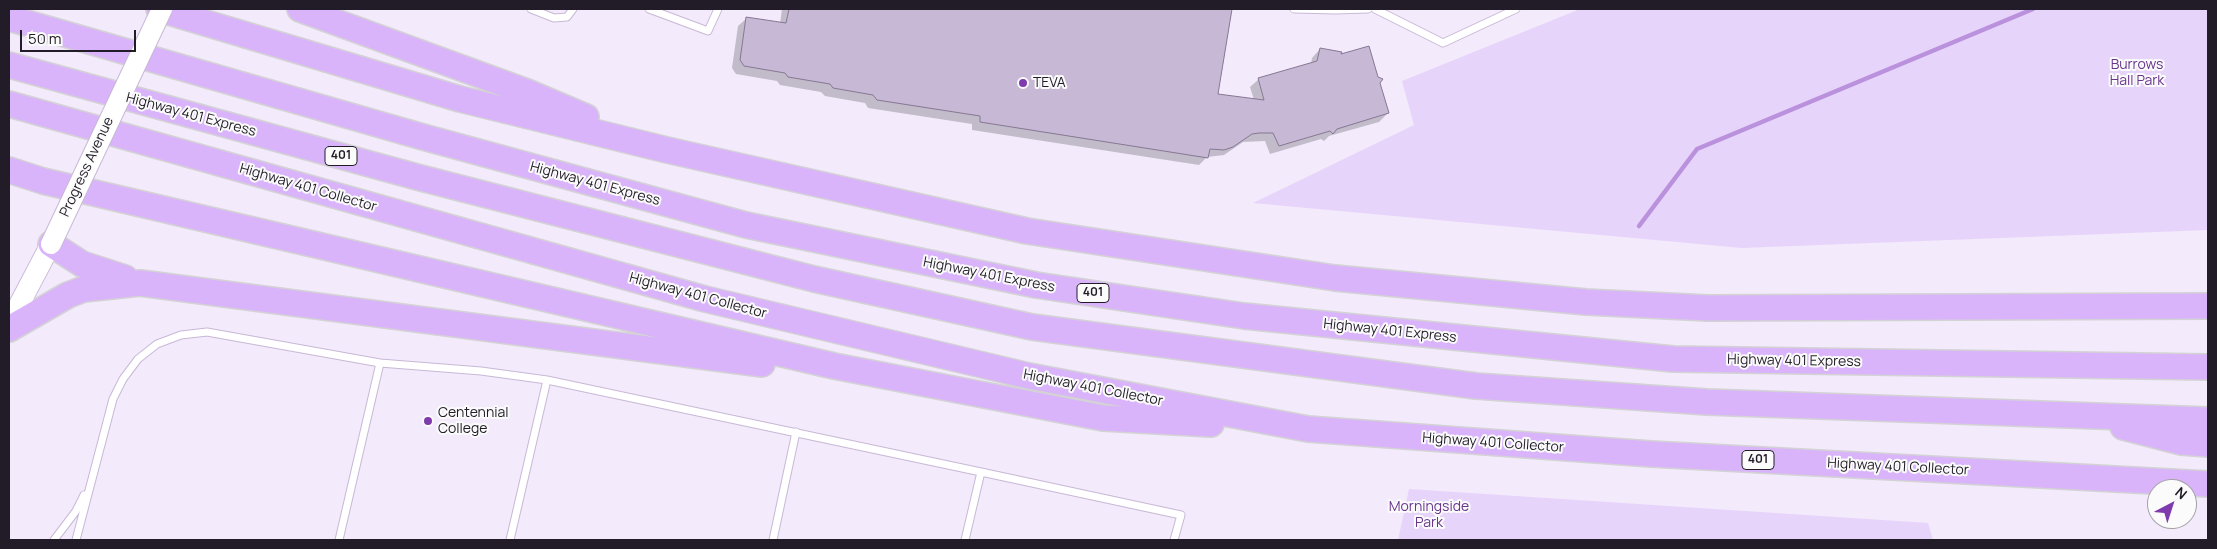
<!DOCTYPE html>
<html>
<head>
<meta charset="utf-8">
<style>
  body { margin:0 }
  #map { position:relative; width:2217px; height:549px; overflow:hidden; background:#f3eafc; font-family:Manrope,sans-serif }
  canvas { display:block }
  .frame { position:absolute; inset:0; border:10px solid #211c27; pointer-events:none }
  .north { position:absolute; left:2147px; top:479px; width:50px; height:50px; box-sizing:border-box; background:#fbfbfb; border:1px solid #a4a2a6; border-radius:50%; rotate:40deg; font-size:14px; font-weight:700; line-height:20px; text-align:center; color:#211c27 }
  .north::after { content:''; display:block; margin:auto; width:18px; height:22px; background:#7f3aae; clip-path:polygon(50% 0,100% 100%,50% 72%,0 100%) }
  .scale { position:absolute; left:20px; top:30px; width:116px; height:22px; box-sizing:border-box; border:2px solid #211c27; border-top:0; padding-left:6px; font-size:15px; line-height:18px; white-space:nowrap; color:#211c27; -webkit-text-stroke:4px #fbfbfb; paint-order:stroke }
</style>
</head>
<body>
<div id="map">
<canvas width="2217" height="549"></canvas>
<div class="frame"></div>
<div class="north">N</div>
<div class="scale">50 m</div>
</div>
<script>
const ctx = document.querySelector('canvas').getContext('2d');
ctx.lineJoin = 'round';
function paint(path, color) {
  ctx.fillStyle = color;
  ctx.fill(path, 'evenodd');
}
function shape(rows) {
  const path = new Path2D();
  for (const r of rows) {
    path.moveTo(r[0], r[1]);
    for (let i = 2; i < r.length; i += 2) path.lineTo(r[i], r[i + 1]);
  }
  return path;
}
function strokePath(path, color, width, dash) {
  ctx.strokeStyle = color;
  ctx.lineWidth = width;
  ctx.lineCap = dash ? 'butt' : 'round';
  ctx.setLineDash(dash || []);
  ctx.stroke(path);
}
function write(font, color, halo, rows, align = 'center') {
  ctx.font = font + ' Manrope,sans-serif';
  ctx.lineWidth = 4;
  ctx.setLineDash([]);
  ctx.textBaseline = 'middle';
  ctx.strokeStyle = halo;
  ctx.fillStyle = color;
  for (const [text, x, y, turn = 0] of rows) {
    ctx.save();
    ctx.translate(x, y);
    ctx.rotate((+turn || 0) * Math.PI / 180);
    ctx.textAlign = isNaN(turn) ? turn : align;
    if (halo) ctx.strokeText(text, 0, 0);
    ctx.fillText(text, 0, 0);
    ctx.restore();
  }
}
const green = shape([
  [1580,9,2208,9,2208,230,1742,248,1253,203,1414,125,1402,81],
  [1409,489,1928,523,1933,540,1398,540]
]);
const shadow = shape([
  [782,9,1230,9,1217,95,1254,100,1250,87,1259,79,1311,64,1312,58,1320,49,1339,56,1379,83,1388,113,1379,122,1329,136,1324,141,1321,139,1270,154,1265,141,1243,142,1224,155,1207,157,1199,165,972,130,972,124,868,108,865,103,825,96,821,92,780,85,777,81,736,74,732,68,738,26,747,18,780,24]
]);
const stream = shape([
  [1639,226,1697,149,2033,9]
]);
const building = shape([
  [789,9,1232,9,1218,94,1264,100,1258,78,1317,61,1320,48,1342,52,1341,54,1369,46,1378,77,1383,79,1380,83,1389,113,1337,129,1333,134,1330,131,1279,146,1273,133,1259,133,1252,134,1233,147,1224,150,1210,149,1208,158,980,122,980,116,877,100,873,95,833,88,830,84,788,77,785,73,744,66,740,60,746,17,786,23,789,9]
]);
const lane = shape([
  [531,9,554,18,567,17,573,9],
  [649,9,708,31,718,9],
  [1294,9,1336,10,1368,9],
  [1375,9,1443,43,1516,9],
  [981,472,1181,515,1174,540],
  [54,540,76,511,84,495],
  [76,540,113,399,123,379,138,359,157,344,181,335,207,332,380,363,481,371,547,380,981,472,965,540],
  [339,540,380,363],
  [510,540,547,380],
  [773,540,796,432]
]);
const secondary = shape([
  [9,324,51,244]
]);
const highway = shape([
  [159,9,460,99,667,150,1027,231,1335,278,1586,302,1708,308,2208,306],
  [300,9,527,92,586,117],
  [9,18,423,137,746,225,1036,285,1244,316,1673,359,2208,367],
  [9,65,417,177,814,279,1032,327,1476,386,1707,402,2208,420],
  [9,104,705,299,1029,376,1308,429,1651,454,2208,484],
  [9,170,43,181,834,366,1103,418,1211,424],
  [51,244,82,264,125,278],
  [9,329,68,295,84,289,140,283,762,364],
  [2123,427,2181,442,2208,444]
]);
const secondaryBridge = shape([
  [51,244,162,9]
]);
const markers = [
  [1023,83,5,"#7f3aae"],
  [428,421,5,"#7f3aae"]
];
const shields = [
  [341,156,32],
  [1093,293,32],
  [1758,460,32]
];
const shieldNames = [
  ["401",341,156],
  ["401",1093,293],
  ["401",1758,460]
];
const parkNames = [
  ["Burrows",2137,65],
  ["Hall Park",2137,81],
  ["Morningside",1429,507],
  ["Park",1429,523]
];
const poiNames = [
  ["TEVA",1033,83],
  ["Centennial",438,413],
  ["College",438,429]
];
const streetNames = [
  ["Highway 401 Express",191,115,15],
  ["Progress Avenue",87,167,-65],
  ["Highway 401 Express",595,184,15],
  ["Highway 401 Collector",308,188,16],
  ["Highway 401 Express",989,275,11],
  ["Highway 401 Collector",698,296,15],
  ["Highway 401 Express",1390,331,6],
  ["Highway 401 Express",1794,361,1],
  ["Highway 401 Collector",1093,388,11],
  ["Highway 401 Collector",1493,443,4],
  ["Highway 401 Collector",1898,467,3]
];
paint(green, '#e7d4fa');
paint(shadow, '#0003');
strokePath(stream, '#b991dc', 4.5);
paint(building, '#c7b8d6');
strokePath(building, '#857793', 1);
strokePath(lane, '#c8b8d6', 9);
strokePath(secondary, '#c8b8d6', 22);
strokePath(highway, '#d3d2d4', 28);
strokePath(lane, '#fff', 7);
strokePath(secondary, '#fff', 20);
strokePath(highway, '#dab4fb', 25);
strokePath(secondaryBridge, '#c8b8d6', 22, []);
strokePath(secondaryBridge, '#fff', 20);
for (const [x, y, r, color] of markers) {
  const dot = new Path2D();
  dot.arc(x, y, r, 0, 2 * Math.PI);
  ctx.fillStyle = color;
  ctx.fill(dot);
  strokePath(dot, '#fbfbfb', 2);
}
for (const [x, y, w] of shields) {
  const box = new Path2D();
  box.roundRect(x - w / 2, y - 9.5, w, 19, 4);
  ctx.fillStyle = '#fbfbfb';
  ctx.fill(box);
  strokePath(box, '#211c27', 1);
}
write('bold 12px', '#211c27', null, shieldNames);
write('14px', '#69368e', '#fbfbfb', parkNames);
write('14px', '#211c27', '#fbfbfb', poiNames, 'left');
write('14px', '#211c27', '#fbfbfb', streetNames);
</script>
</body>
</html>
